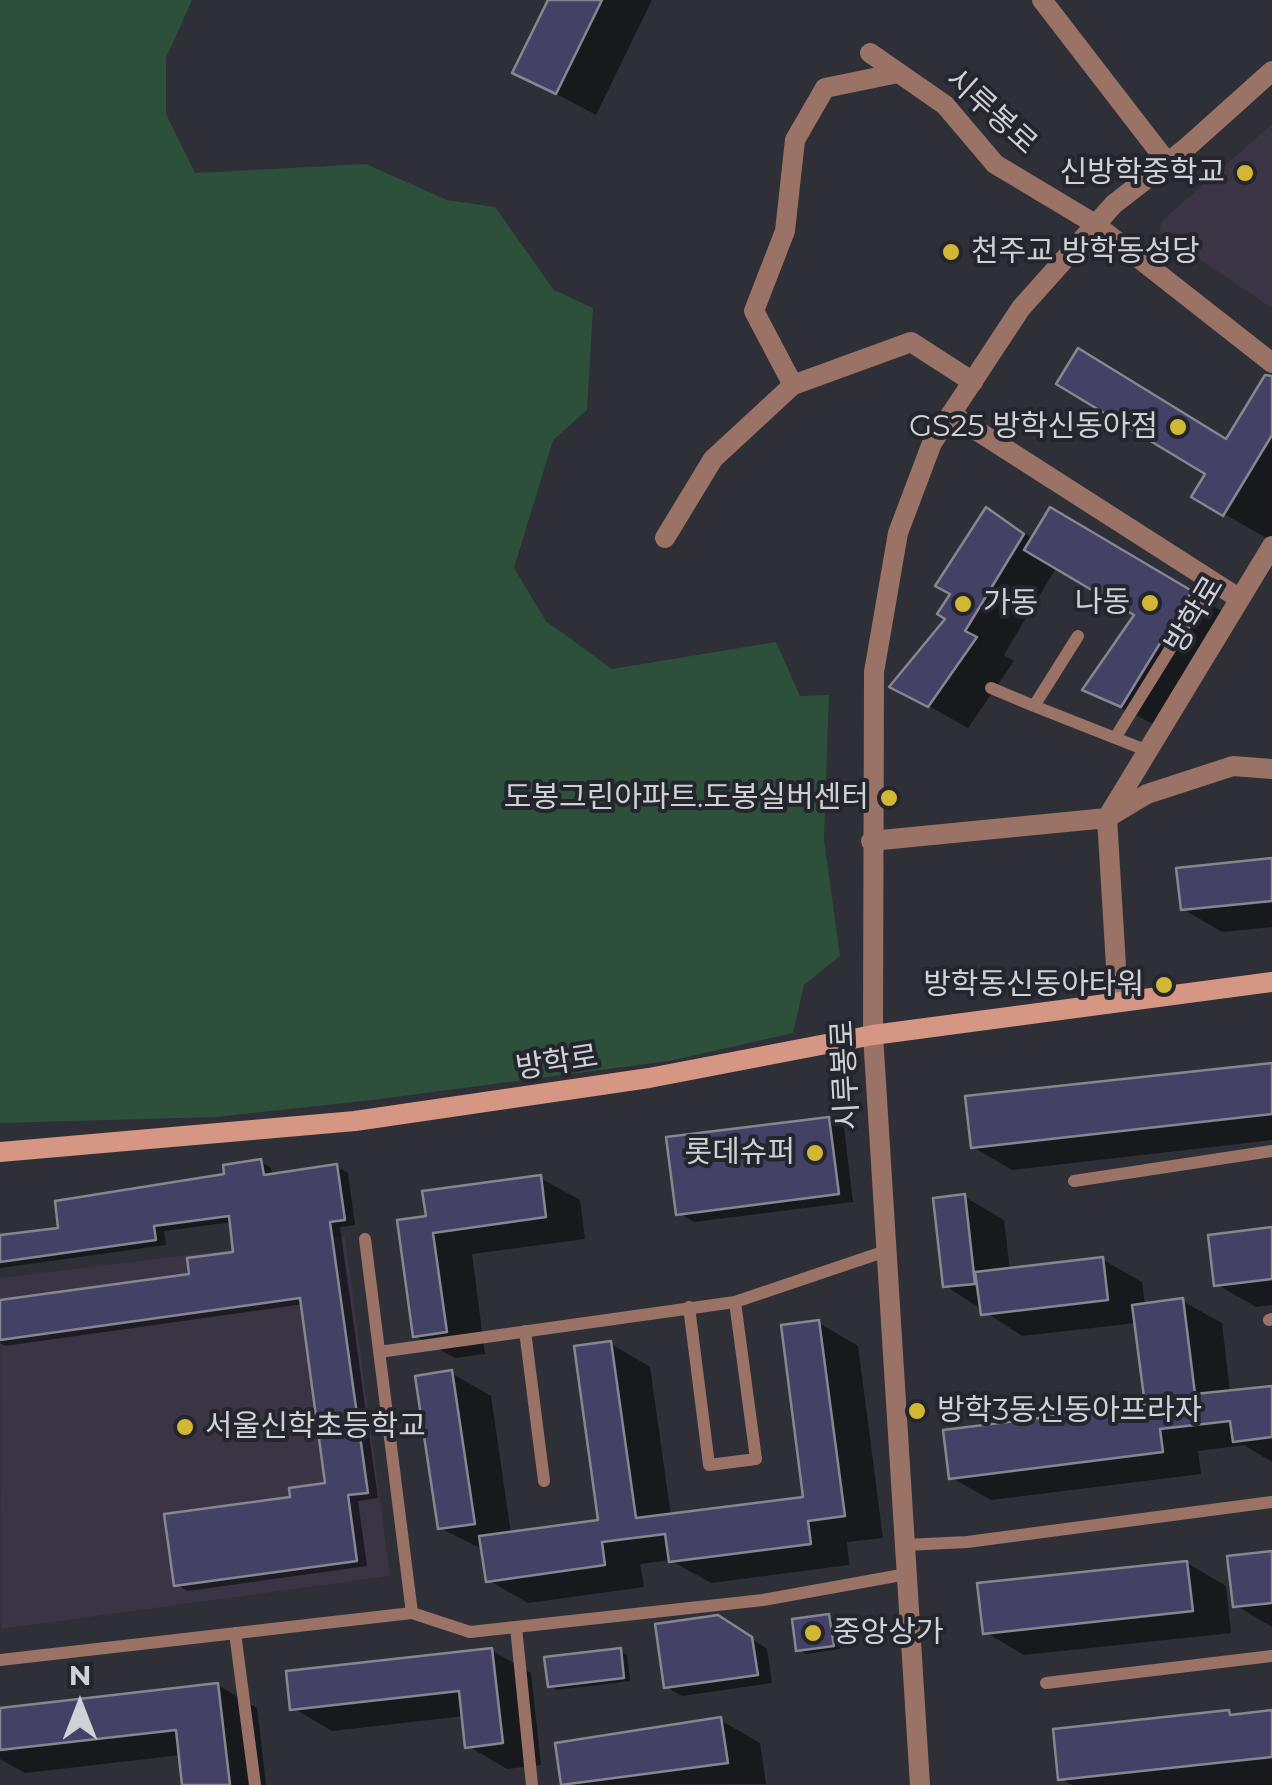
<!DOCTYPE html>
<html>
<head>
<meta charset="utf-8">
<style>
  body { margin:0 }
  #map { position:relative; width:1272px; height:1785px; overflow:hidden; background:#2e2f37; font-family:Montserrat,sans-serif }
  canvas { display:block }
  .north { position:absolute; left:30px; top:1655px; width:100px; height:100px; -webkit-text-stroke:8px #24252d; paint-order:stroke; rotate:0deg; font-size:28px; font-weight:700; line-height:40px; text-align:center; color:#d0d1d6 }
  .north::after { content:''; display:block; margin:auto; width:35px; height:45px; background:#d0d1d6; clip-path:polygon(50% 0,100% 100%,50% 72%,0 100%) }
</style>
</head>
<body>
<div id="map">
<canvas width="1272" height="1785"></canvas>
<div class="north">N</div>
</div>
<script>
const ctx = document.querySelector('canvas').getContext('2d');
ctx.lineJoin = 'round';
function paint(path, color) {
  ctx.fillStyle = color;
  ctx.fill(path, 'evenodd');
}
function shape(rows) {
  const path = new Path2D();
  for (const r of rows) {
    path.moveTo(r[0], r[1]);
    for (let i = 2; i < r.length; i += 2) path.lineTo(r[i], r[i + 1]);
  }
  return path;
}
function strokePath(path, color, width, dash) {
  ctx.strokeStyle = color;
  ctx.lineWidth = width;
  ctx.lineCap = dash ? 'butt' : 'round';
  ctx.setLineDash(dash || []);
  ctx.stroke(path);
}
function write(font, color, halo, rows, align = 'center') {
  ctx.font = font + ' Montserrat,"Noto Sans KR",sans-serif';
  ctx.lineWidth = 8;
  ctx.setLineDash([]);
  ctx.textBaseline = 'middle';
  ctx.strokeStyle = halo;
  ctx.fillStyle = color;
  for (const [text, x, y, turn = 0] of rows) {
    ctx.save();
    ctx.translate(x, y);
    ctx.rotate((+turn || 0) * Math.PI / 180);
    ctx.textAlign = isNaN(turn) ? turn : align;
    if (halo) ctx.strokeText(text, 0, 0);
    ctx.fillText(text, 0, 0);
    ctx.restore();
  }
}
const education = shape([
  [1272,124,1272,308,1159,232,1162,221],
  [345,1236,390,1576,1,1629,0,1278]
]);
const green = shape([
  [0,0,192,0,166,58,166,114,195,173,366,164,447,200,495,207,554,290,593,308,587,410,553,440,514,568,546,621,612,669,776,642,800,696,829,695,824,840,840,956,804,985,793,1033,669,1061,372,1100,216,1117,0,1123]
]);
const shadow = shape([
  [550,0,652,0,596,115,515,72],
  [1272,384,1272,536,1270,540,1224,514,1228,441],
  [987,510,1034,539,1051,510,1230,616,1161,728,1086,690,1138,614,1057,566,1004,655,1014,661,968,728,893,686,949,618,953,593],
  [1272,861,1272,927,1222,932,1183,909],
  [1272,1065,1272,1140,1012,1170,973,1147],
  [828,1119,844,1128,853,1202,694,1222,679,1213],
  [260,1161,271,1168,273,1177,337,1167,348,1173,355,1225,340,1227,378,1498,358,1501,367,1566,188,1591,177,1585,293,1499,328,1485,304,1304,5,1346,0,1343,0,1303,192,1276,236,1254,232,1222,164,1231,166,1245,0,1268,0,1237,60,1230],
  [540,1178,580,1200,585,1239,472,1254,485,1354,455,1358,415,1336,429,1218],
  [965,1197,1004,1220,1010,1270,1103,1260,1142,1282,1145,1305,1182,1301,1222,1323,1230,1393,1272,1388,1272,1462,1244,1445,1198,1451,1201,1474,991,1500,952,1478,1147,1407,1136,1323,1022,1336,946,1286],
  [1272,1230,1272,1305,1256,1307,1216,1284],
  [819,1323,858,1346,883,1538,847,1542,849,1565,711,1583,670,1560,640,1564,644,1587,528,1603,488,1580,484,1550,440,1528,451,1373,491,1396,511,1534,601,1522,611,1344,650,1367,671,1516,806,1499],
  [1272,1554,1272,1627,1235,1605],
  [1187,1563,1226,1586,1231,1633,1024,1655,985,1632],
  [829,1617,836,1621,840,1649,806,1654,799,1650],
  [734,1627,767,1649,772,1683,682,1696,667,1687],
  [491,1650,531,1673,541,1765,507,1769,468,1746,464,1716,332,1731,293,1708],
  [620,1651,627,1655,630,1681,557,1690,550,1686],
  [218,1685,257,1708,266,1785,185,1785,181,1755,25,1773,0,1759,0,1710],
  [1229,1713,1235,1717,1272,1713,1272,1785,1072,1785,1060,1778],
  [720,1720,760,1743,766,1784,564,1785,558,1745]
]);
const building = shape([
  [548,0,602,0,556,94,512,73,548,0],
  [1078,348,1226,439,1265,375,1272,376,1272,435,1223,516,1191,497,1205,474,1056,384,1078,348],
  [986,507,1024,534,965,631,977,637,928,707,889,687,945,619,937,614,950,594,935,586,986,507],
  [1050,507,1192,591,1121,707,1082,690,1134,615,1024,550,1050,507],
  [1272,858,1272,901,1181,910,1176,868,1272,858],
  [1272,1063,1272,1114,971,1148,965,1096,1272,1063],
  [829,1117,839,1194,676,1215,666,1137,829,1117],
  [261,1159,264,1175,337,1164,345,1220,330,1222,368,1493,348,1495,357,1561,174,1586,164,1514,290,1497,289,1488,325,1483,300,1298,0,1340,0,1300,189,1274,187,1258,233,1252,229,1216,154,1226,156,1240,0,1262,0,1235,58,1228,55,1201,224,1174,223,1165,261,1159],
  [541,1175,546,1217,433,1233,447,1332,413,1337,397,1220,426,1216,422,1191,541,1175],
  [965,1194,975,1284,943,1287,933,1198,965,1194],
  [1272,1227,1272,1279,1214,1286,1208,1235,1272,1227],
  [1103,1257,1108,1300,981,1315,975,1272,1103,1257],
  [1183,1298,1195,1394,1272,1386,1272,1437,1233,1442,1230,1421,1160,1429,1163,1452,949,1479,943,1430,1145,1405,1132,1305,1183,1298],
  [819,1320,845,1516,808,1521,811,1544,669,1562,665,1534,602,1542,605,1565,486,1582,479,1536,598,1520,574,1346,611,1341,636,1518,803,1497,781,1325,819,1320],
  [452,1370,475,1524,438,1529,415,1376,452,1370],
  [1272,1551,1272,1603,1233,1607,1227,1556,1272,1551],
  [1187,1561,1193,1611,983,1634,977,1583,1187,1561],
  [829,1614,834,1646,796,1651,792,1619,829,1614],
  [718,1615,752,1637,758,1675,664,1688,655,1624,718,1615],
  [492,1648,503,1743,465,1748,459,1691,290,1710,286,1671,492,1648],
  [621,1648,624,1678,548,1687,544,1657,621,1648],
  [218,1683,230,1785,182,1785,176,1730,0,1750,0,1708,218,1683],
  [1229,1710,1230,1715,1272,1710,1272,1757,1058,1780,1053,1729,1229,1710],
  [721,1717,728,1763,561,1785,555,1743,721,1717]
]);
const service = shape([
  [1078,636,1034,706,1148,751],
  [991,688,1034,706],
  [1115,738,1201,599],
  [1074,1181,1272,1151],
  [365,1239,412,1613],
  [689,1307,709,1465,756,1459,735,1302],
  [1269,1320,1272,1319],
  [525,1331,544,1481],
  [379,1352,735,1302,886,1251],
  [905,1545,967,1542,1272,1502],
  [516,1627,532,1785],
  [235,1633,255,1785],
  [0,1660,412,1613,470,1632,763,1600,907,1574],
  [1046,1683,1272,1656]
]);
const minor = shape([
  [1042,0,1167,162],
  [870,53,945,105,995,164,1095,224,1272,363],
  [793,385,754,311,785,231,795,140,825,88,898,73],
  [951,414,1240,599],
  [665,538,713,459,793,385,911,342,973,382],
  [871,841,1107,818,1147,794,1233,766,1272,769],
  [1118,999,1107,818,1272,546]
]);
const tertiary = shape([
  [920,1785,873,1035,874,672,898,533,932,443,1021,308,1114,204,1185,149,1272,71]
]);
const secondary = shape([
  [0,1152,355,1121,649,1078,873,1035,1272,982]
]);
const markers = [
  [1245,173,10,"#d2b735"],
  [951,252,10,"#d2b735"],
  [1178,427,10,"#d2b735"],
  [1150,603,10,"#d2b735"],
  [963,604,10,"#d2b735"],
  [889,798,10,"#d2b735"],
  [1164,985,10,"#d2b735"],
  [815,1153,10,"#d2b735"],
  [917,1411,10,"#d2b735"],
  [185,1427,10,"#d2b735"],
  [813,1633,10,"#d2b735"]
];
const streetNames = [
  ["시루봉로",991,112,42],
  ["방학로",1195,615,-59],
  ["방학로",557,1063,-9],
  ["시루봉로",846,1075,-93]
];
const poiNames = [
  ["신방학중학교",1225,173],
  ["천주교 방학동성당",971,252,"left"],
  ["GS25 방학신동아점",1158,427],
  ["나동",1130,603],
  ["가동",983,604,"left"],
  ["도봉그린아파트.도봉실버센터",869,798],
  ["방학동신동아타워",1144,985],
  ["롯데슈퍼",795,1153],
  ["방학3동신동아프라자",937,1411,"left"],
  ["서울신학초등학교",205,1427,"left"],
  ["중앙상가",833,1633,"left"]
];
paint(education, '#3a3445');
paint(green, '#2c503a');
paint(shadow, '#0007');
paint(building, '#434266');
strokePath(building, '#868690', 2.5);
strokePath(service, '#9a7266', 12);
strokePath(minor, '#9a7266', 20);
strokePath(tertiary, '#9a7266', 20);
strokePath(secondary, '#d69684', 20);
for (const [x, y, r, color] of markers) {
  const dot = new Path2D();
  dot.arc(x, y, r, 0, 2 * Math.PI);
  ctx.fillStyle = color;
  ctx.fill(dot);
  strokePath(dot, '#24252d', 4);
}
write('30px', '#d0d1d6', '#24252d', streetNames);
write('30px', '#d0d1d6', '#24252d', poiNames, 'right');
</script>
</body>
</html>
